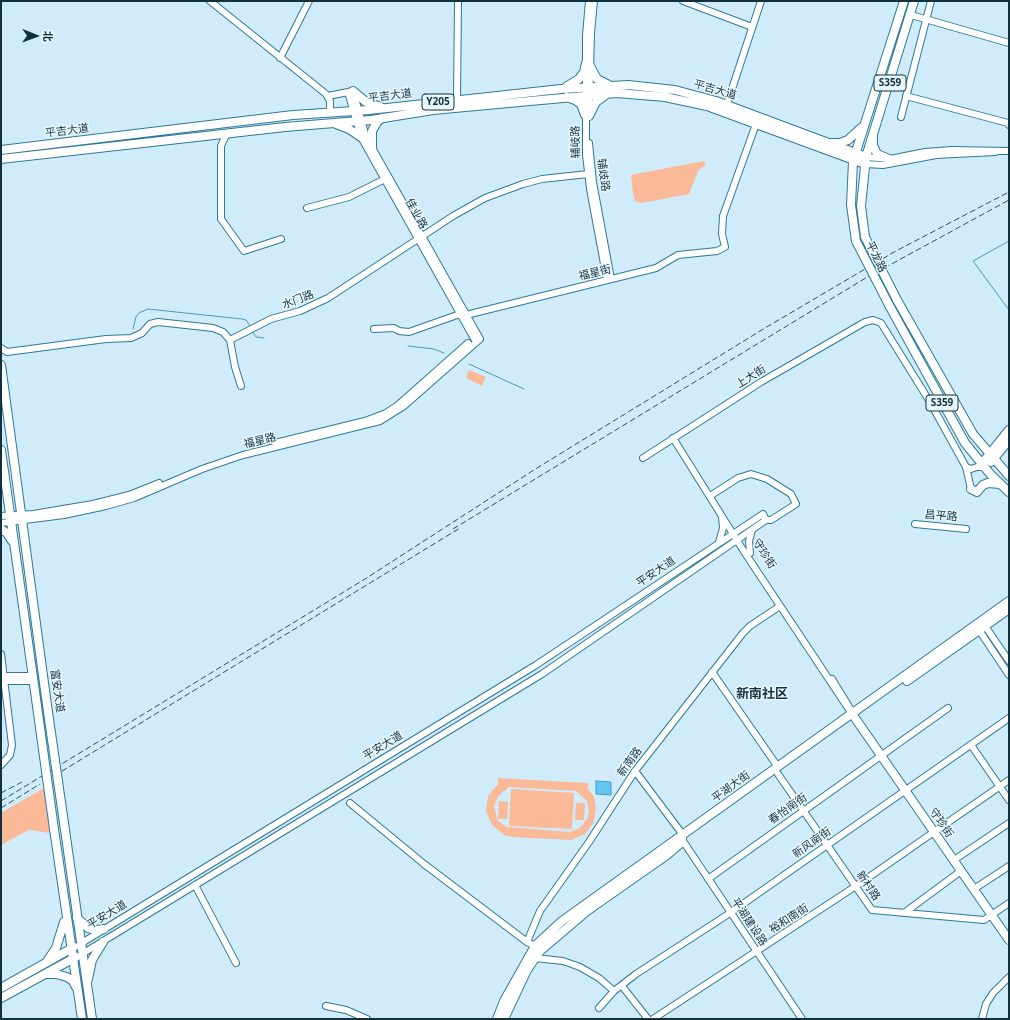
<!DOCTYPE html>
<html>
<head>
<meta charset="utf-8">
<style>
  body { margin:0 }
  #map { position:relative; width:1010px; height:1020px; overflow:hidden; background:#d0ecfa; font-family:"Open Sans","Noto Sans SC",sans-serif }
  canvas { display:block }
  .frame { position:absolute; inset:0; border:2px solid #12313e; pointer-events:none }
  .north { position:absolute; left:16px; top:16px; width:40px; height:40px; -webkit-text-stroke:3px #e9f7fe; paint-order:stroke; rotate:91deg; font-size:11px; font-weight:700; line-height:16px; text-align:center; color:#12313e }
  .north::after { content:''; display:block; margin:auto; width:14px; height:18px; background:#12313e; clip-path:polygon(50% 0,100% 100%,50% 72%,0 100%) }
</style>
</head>
<body>
<div id="map">
<canvas width="1010" height="1020"></canvas>
<div class="frame"></div>
<div class="north">北</div>
</div>
<script>
const ctx = document.querySelector('canvas').getContext('2d');
ctx.lineJoin = 'round';
function paint(path, color) {
  ctx.fillStyle = color;
  ctx.fill(path, 'evenodd');
}
function shape(rows) {
  const path = new Path2D();
  for (const r of rows) {
    path.moveTo(r[0], r[1]);
    for (let i = 2; i < r.length; i += 2) path.lineTo(r[i], r[i + 1]);
  }
  return path;
}
function strokePath(path, color, width, dash) {
  ctx.strokeStyle = color;
  ctx.lineWidth = width;
  ctx.lineCap = dash ? 'butt' : 'round';
  ctx.setLineDash(dash || []);
  ctx.stroke(path);
}
function write(font, color, halo, rows, align = 'center') {
  ctx.font = font + ' "Open Sans","Noto Sans SC",sans-serif';
  ctx.lineWidth = 3;
  ctx.setLineDash([]);
  ctx.textBaseline = 'middle';
  ctx.strokeStyle = halo;
  ctx.fillStyle = color;
  for (const [text, x, y, turn = 0] of rows) {
    ctx.save();
    ctx.translate(x, y);
    ctx.rotate((+turn || 0) * Math.PI / 180);
    ctx.textAlign = isNaN(turn) ? turn : align;
    if (halo) ctx.strokeText(text, 0, 0);
    ctx.fillText(text, 0, 0);
    ctx.restore();
  }
}
const green = shape([
  [704,161,706,164,698,171,689,194,641,203,635,201,633,193,631,175],
  [469,370,486,377,482,386,466,378],
  [498,778,588,783,588,789,594,797,596,807,594,822,585,834,571,840,513,837,504,835,492,825,486,811,488,796,498,784],
  [509,787,576,791,587,801,589,812,587,819,580,828,570,832,507,827,498,821,494,807,498,796],
  [44,788,50,833,29,830,1,845,1,813],
  [511,789,574,793,572,829,509,826],
  [499,801,508,802,507,819,498,819],
  [576,803,585,803,584,820,575,820]
]);
const water = shape([
  [596,781,611,782,611,795,596,794,596,781]
]);
const stream = shape([
  [1009,241,973,261,1009,310],
  [133,329,136,317,139,313,148,309,242,319,246,320,250,326],
  [252,331,256,337,264,338],
  [408,346,434,349,444,353],
  [469,364,524,389]
]);
const minor = shape([
  [210,1,326,94,330,101,330,112],
  [589,1,586,35,586,155,590,189,607,280],
  [683,1,752,27],
  [911,15,1009,43],
  [280,58,309,1],
  [348,92,361,137,476,342],
  [906,96,1008,123,1009,125],
  [457,100,458,1],
  [727,104,761,1],
  [589,113,591,33,594,1],
  [901,117,931,1],
  [229,133,225,137,221,146,221,219,244,251,281,239],
  [589,143,593,182,611,279],
  [866,157,890,159,925,152,951,150,1009,151],
  [865,164,883,165,936,155,995,152],
  [307,208,349,197,385,179],
  [466,315,656,268,678,255,717,251,725,247,722,234,723,216,756,124],
  [374,329,394,328,399,331,409,332,460,314],
  [230,340,235,367,241,386],
  [1,348,7,352,106,339,131,338,142,333,150,324,158,322,213,328,223,332,230,340,271,319,300,311,328,298,453,216,485,198,523,184,542,179,588,174],
  [673,438,745,553,854,717],
  [275,443,365,421,386,413,398,405,468,343],
  [643,458,761,382,865,322,873,320,881,323,930,402,966,467,971,489],
  [966,467,971,469,980,466],
  [710,496,738,478,751,474,767,479,791,494,796,504],
  [1,516,33,514,93,504,129,495,159,483],
  [1,523,64,515,106,506,134,498,202,469,243,455,380,421,404,406,480,339,366,137,353,91,328,96],
  [915,524,966,529],
  [719,542,723,528,722,517],
  [750,553,749,541,752,530],
  [983,623,1009,661],
  [980,627,979,630,1009,675],
  [1,654,12,745,10,755,1,765],
  [712,672,778,767],
  [1,676,32,676],
  [832,679,854,715],
  [1,681,33,681],
  [971,745,1009,800],
  [635,771,683,835,683,841,802,1019],
  [778,774,872,910,984,920,1009,903],
  [350,803,424,864,527,942],
  [954,860,1009,823],
  [708,879,948,708],
  [195,885,236,963],
  [974,889,1009,866],
  [904,913,961,871],
  [80,944,536,665,763,514,766,520],
  [535,946,527,942,540,911,589,842,635,771,743,633,750,626,780,606],
  [82,954,542,674,766,520,771,520,796,504],
  [535,958,563,961,580,967,599,978,614,991,636,974,730,913,1009,718],
  [622,986,648,1019],
  [326,1006,346,1010,367,1019],
  [599,1008,614,991],
  [653,1019,856,886,1009,780],
  [982,1019,986,1004,993,993,1009,977]
]);
const major = shape([
  [590,66,597,79,609,85],
  [566,87,579,79,584,72,586,63],
  [353,91,366,102,381,107],
  [567,97,575,100,581,104,585,115],
  [589,116,596,102,607,94],
  [336,124,349,129,361,137],
  [873,138,873,145,877,154,889,159],
  [832,143,840,143,848,140,861,128],
  [372,147,372,131,377,122,382,118],
  [1,150,293,115,369,110,561,89,628,85,675,90,716,101,866,157],
  [1,159,285,127,371,120,433,110,617,93,665,97,707,106,865,164],
  [865,237,861,206,866,157,914,1],
  [856,241,851,205,853,161,904,1],
  [897,300,973,434,1009,476],
  [889,305,965,443,991,475,1009,492],
  [1,365,47,705],
  [1,450,37,706],
  [991,462,1009,440],
  [980,466,1009,430],
  [971,489,977,492,983,485,988,483,1000,484],
  [1,529,7,533,12,541],
  [907,681,1009,609],
  [855,718,1009,940],
  [64,823,92,1019],
  [54,829,82,1019],
  [77,918,88,928,96,930,104,929],
  [48,960,56,948,64,922],
  [47,974,56,974,67,977,73,981,76,987],
  [88,979,92,960,103,942],
  [1,988,74,947],
  [1,998,76,957],
  [497,1019,504,1001,535,946,562,921,1009,601],
  [504,1019,527,970,540,951,587,911,667,855,681,843]
]);
const rail = shape([
  [453,529,864,279,1009,200],
  [54,776,460,528],
  [1,793,22,782],
  [1,801,365,579,537,468,765,328,894,252,1009,192],
  [1,808,40,784]
]);
const majorBridge = shape([
  [865,237,897,300],
  [856,241,889,305],
  [47,705,64,823],
  [37,706,54,829]
]);
const shields = [
  [890,83,32],
  [438,102,32],
  [942,403,32]
];
const shieldNames = [
  ["S359",890,83],
  ["Y205",438,102],
  ["S359",942,403]
];
const streetNames = [
  ["平吉大道",715,90,16],
  ["平吉大道",390,96,-7],
  ["平吉大道",67,131,-7],
  ["辅岐路",576,142,-91],
  ["辅歧路",603,175,82],
  ["佳业路",416,214,61],
  ["平龙路",876,257,64],
  ["福星街",595,273,-14],
  ["水门路",298,300,-21],
  ["上大街",751,377,-32],
  ["福星路",260,441,-14],
  ["昌平路",941,516,5],
  ["守珍街",764,554,57],
  ["平安大道",656,572,-34],
  ["富安大道",57,691,82],
  ["平安大道",383,746,-31],
  ["新南路",630,762,-54],
  ["平湖大街",731,787,-36],
  ["春怡南街",788,809,-35],
  ["守珍街",941,823,55],
  ["新风南街",812,843,-35],
  ["新村路",868,886,55],
  ["平安大道",107,915,-31],
  ["裕和南街",789,919,-33],
  ["平湖建设路",749,922,56]
];
const quarterNames = [
  ["新南社区",762,694]
];
paint(green, '#faba98');
paint(water, '#64c7f3');
strokePath(water, '#4b9abd', 1);
strokePath(stream, '#4b9abd', 1);
strokePath(minor, '#2e7999', 8);
strokePath(major, '#2e7999', 10);
strokePath(minor, '#fff', 6);
strokePath(major, '#fff', 8);
strokePath(rail, '#2f4e5b', 1, [6, 3]);
strokePath(majorBridge, '#2e7999', 10, []);
strokePath(majorBridge, '#fff', 8);
for (const [x, y, w] of shields) {
  const box = new Path2D();
  box.roundRect(x - w / 2, y - 8, w, 16, 3);
  ctx.fillStyle = '#e9f7fe';
  ctx.fill(box);
  strokePath(box, '#12313e', 1);
}
write('bold 10px', '#12313e', null, shieldNames);
write('11px', '#12313e', '#e9f7fe', streetNames);
write('bold 13px', '#12313e', '#e9f7fe', quarterNames);
</script>
</body>
</html>
